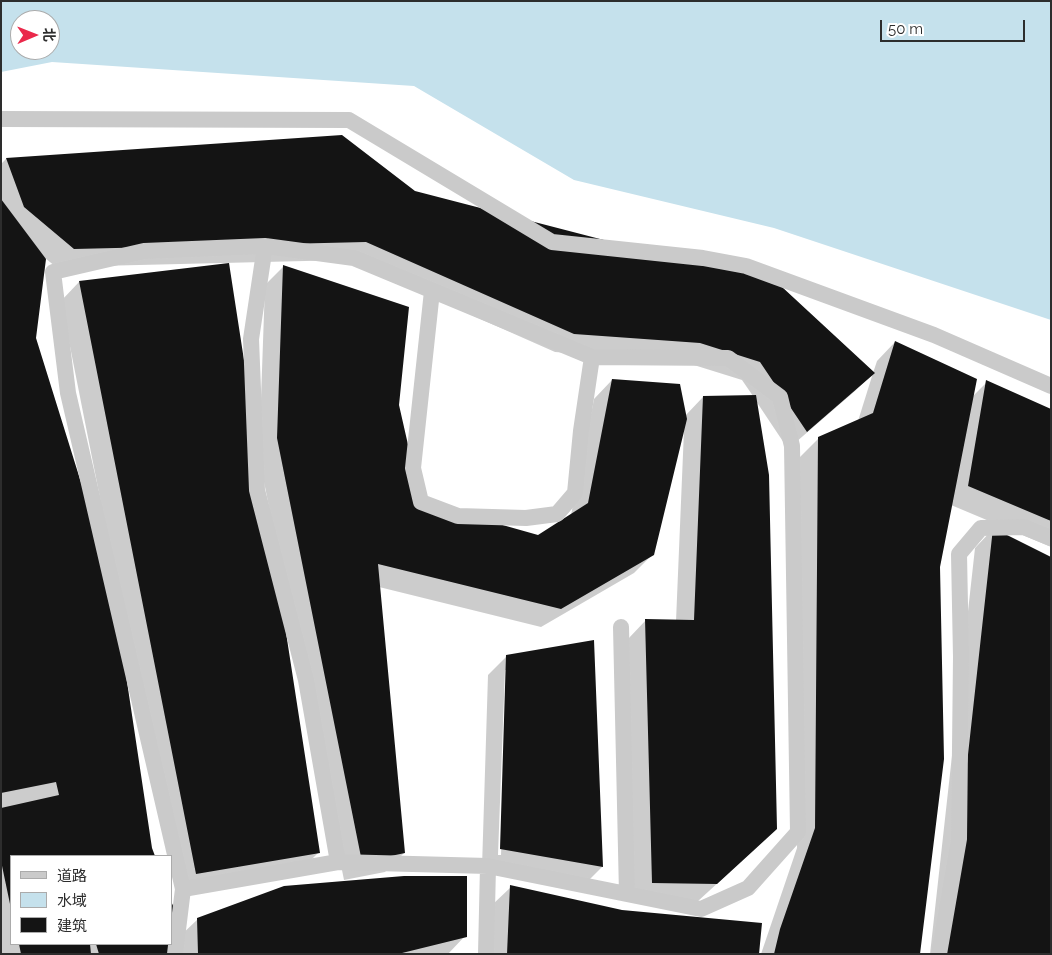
<!DOCTYPE html>
<html>
<head>
<meta charset="utf-8">
<style>
  body { margin:0 }
  #map { position:relative; width:1052px; height:955px; overflow:hidden; background:#fff; font-family:Raleway,"Noto Sans SC",sans-serif }
  canvas { display:block }
  .frame { position:absolute; inset:0; border:2px solid #2d2d2d; pointer-events:none }
  .legend { position:absolute; left:10px; top:855px; width:162px; height:90px; box-sizing:border-box; background:#fff; border:1px solid #ababab; margin:0; padding:6px 9px; list-style:none; font-size:15px; color:#2d2d2d }
  .legend li { display:flex; align-items:center; gap:10px; height:25px }
  .legend b { width:25px; border:1px solid #ababab }
  .north { position:absolute; left:10px; top:10px; width:50px; height:50px; box-sizing:border-box; background:#fff; border:1px solid #ababab; border-radius:50%; rotate:89deg; font-size:14px; font-weight:700; line-height:20px; text-align:center; color:#2d2d2d }
  .north::after { content:''; display:block; margin:auto; width:18px; height:22px; background:#ea294b; clip-path:polygon(50% 0,100% 100%,50% 72%,0 100%) }
  .scale { position:absolute; left:880px; top:20px; width:145px; height:22px; box-sizing:border-box; border:2px solid #2d2d2d; border-top:0; padding-left:6px; font-size:15px; line-height:18px; white-space:nowrap; color:#2d2d2d; -webkit-text-stroke:4px #fff; paint-order:stroke }
</style>
</head>
<body>
<div id="map">
<canvas width="1052" height="955"></canvas>
<div class="frame"></div>
<ul class="legend">
<li><b style="height:6px;background:#cacaca"></b>道路</li>
<li><b style="height:14px;background:#c5e1ec"></b>水域</li>
<li><b style="height:14px;background:#141414"></b>建筑</li>
</ul>
<div class="north">北</div>
<div class="scale">50 m</div>
</div>
<script>
const ctx = document.querySelector('canvas').getContext('2d');
ctx.lineJoin = 'round';
function paint(path, color) {
  ctx.fillStyle = color;
  ctx.fill(path, 'evenodd');
}
function shape(rows) {
  const path = new Path2D();
  for (const r of rows) {
    path.moveTo(r[0], r[1]);
    for (let i = 2; i < r.length; i += 2) path.lineTo(r[i], r[i + 1]);
  }
  return path;
}
function strokePath(path, color, width, dash) {
  ctx.strokeStyle = color;
  ctx.lineWidth = width;
  ctx.lineCap = dash ? 'butt' : 'round';
  ctx.setLineDash(dash || []);
  ctx.stroke(path);
}
const water = shape([
  [1,1,1051,1,1051,320,774,228,574,180,414,86,52,62,1,72],
  [20,20,50,20,50,50,20,50]
]);
const shadow = shape([
  [6,159,415,192,873,373,877,361,895,342,973,396,987,382,1051,410,1051,547,951,505,939,567,918,954,761,954,797,848,800,457,819,438,858,421,873,373,855,391,788,449,756,401,757,847,697,902,634,901,628,639,646,620,676,621,684,430,683,430,653,554,634,573,541,627,379,587,404,853,385,872,344,880,264,482,262,482,318,853,300,871,178,892,61,301,79,282,259,455,265,285,283,267,398,405,420,503,538,536,571,515,594,399,612,380,685,416,703,397,753,396,742,380,681,361,555,352,347,260,56,267,45,258,34,338,150,849,153,856,11,856,11,944,171,944,173,954,1,954,1,164],
  [993,529,1051,954,930,954,975,548],
  [593,642,602,867,584,885,482,867,488,675,507,656],
  [505,670,507,670,501,855,498,855],
  [511,887,758,954,490,954,492,905],
  [198,919,465,936,448,954,180,954,179,937]
]);
const building = shape([
  [342,135,415,191,654,253,768,274,875,373,807,432,760,362,700,343,574,334,366,242,74,249,24,207,6,158],
  [1,199,46,259,36,338,112,582,152,848,155,856,11,856,10,904,1,861,1,808,59,795,56,782,1,793],
  [229,263,320,853,196,874,79,281],
  [283,265,409,307,399,405,421,502,538,535,588,503,612,379,680,384,687,419,654,555,561,609,378,564,405,853,362,862,277,438],
  [895,341,977,379,940,567,944,759,920,954,774,954,780,929,815,828,818,437,873,413],
  [986,380,1051,409,1051,521,968,486],
  [756,395,769,475,777,829,717,884,652,883,645,619,694,620,703,396],
  [993,528,1051,557,1051,954,946,954],
  [594,640,603,867,500,849,506,655],
  [404,876,467,876,467,937,398,954,198,954,197,918,284,886],
  [510,885,622,910,762,923,759,954,507,954],
  [171,901,179,920,175,954,99,954,96,944,171,944],
  [19,944,90,944,91,954,21,954]
]);
const street = shape([
  [1,119,349,120,552,242,703,258,746,266,934,335,1051,386],
  [265,246,251,339,257,490,306,680,338,862],
  [432,291,413,468,421,502,458,516,526,518,557,514,575,493,581,431,592,357],
  [621,627,627,894],
  [183,889,338,862,488,866],
  [175,954,183,889,68,393,53,272,144,251,265,246,354,258,592,357,728,358,780,397,792,446,798,832,748,888,701,909,488,866,486,954],
  [939,954,959,839,961,657,959,554,981,528,1024,527,1051,538]
]);
paint(water, '#c5e1ec');
paint(shadow, '#0003');
paint(building, '#141414');
strokePath(street, '#cacaca', 16);
</script>
</body>
</html>
